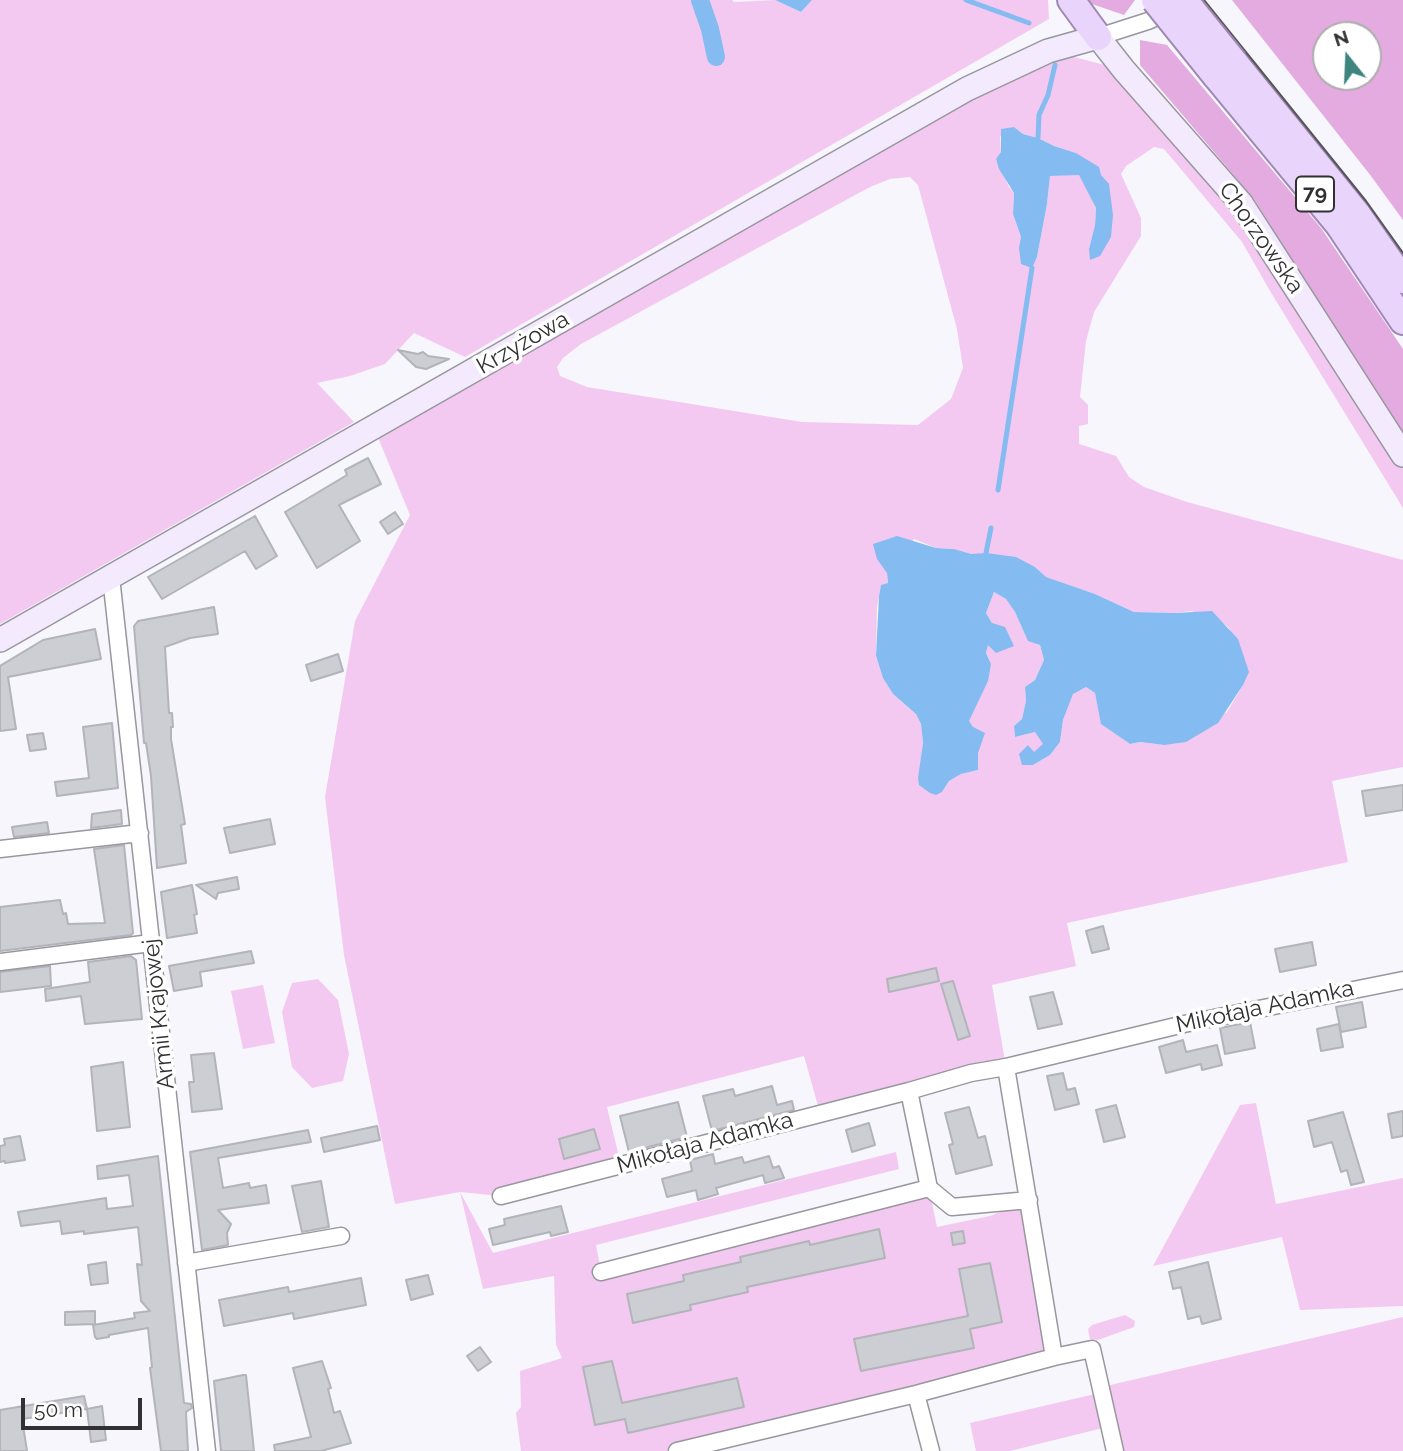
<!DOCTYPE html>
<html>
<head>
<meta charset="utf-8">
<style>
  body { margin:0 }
  #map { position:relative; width:1403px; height:1451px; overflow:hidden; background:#f6f6fc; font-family:Raleway,sans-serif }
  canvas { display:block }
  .north { position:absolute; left:1312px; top:21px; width:70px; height:70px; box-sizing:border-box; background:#fff; border:2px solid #adadad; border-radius:50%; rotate:342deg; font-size:19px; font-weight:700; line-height:28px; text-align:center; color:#313133 }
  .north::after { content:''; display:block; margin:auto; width:24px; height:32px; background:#3e8580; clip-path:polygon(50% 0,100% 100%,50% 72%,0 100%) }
  .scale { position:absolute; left:21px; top:1398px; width:121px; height:32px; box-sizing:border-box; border:4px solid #313133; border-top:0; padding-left:9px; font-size:21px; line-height:24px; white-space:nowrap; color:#313133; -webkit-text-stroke:5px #fff; paint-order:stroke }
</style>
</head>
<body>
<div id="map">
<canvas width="1403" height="1451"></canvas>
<div class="north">N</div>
<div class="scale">50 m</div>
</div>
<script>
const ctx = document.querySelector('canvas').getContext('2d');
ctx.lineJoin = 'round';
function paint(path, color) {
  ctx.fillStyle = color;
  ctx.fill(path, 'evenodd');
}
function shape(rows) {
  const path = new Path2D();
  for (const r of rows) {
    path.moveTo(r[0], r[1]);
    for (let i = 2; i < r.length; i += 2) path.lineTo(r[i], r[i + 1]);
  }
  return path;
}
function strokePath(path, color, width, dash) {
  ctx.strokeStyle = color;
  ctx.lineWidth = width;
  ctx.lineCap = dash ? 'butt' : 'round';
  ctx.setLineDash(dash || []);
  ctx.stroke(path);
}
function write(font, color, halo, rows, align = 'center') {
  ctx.font = font + ' Raleway,sans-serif';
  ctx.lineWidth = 7;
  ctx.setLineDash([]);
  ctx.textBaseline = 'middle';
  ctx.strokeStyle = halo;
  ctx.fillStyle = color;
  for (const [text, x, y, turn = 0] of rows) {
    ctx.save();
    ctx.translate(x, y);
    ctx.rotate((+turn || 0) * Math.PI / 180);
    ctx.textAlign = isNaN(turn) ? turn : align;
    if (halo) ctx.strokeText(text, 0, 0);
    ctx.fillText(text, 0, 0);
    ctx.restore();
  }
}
const green = shape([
  [0,0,732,0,734,2,775,0,801,12,812,0,1048,0,1049,19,465,357,414,333,385,364,350,376,317,383,354,422,0,624],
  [1051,51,1124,70,1241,202,1403,455,1403,508,1270,291,1242,242,1164,149,1154,147,1126,166,1121,174,1141,218,1141,236,1094,312,1086,341,1080,397,1088,405,1088,424,1079,426,1079,444,1116,456,1129,477,1144,487,1187,502,1403,560,1403,767,1332,781,1348,862,1067,923,1076,966,992,985,1006,1067,820,1113,804,1056,607,1107,621,1165,501,1196,460,1192,493,1253,896,1152,899,1169,596,1245,601,1271,929,1188,937,1227,990,1216,1029,1200,1054,1357,677,1451,521,1451,516,1413,521,1407,520,1371,562,1358,556,1345,554,1276,483,1289,460,1192,395,1204,344,955,325,797,355,621,410,515,377,435],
  [1014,127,1023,134,1038,138,1054,146,1076,153,1111,237,1089,249,1095,225,1096,208,1089,193,1079,174,1050,176,1047,204,1037,257,1020,251,1021,237,1013,214,1014,193,1009,187,996,160,1001,153,1000,137,1006,129],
  [910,177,918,185,957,329,963,368,951,399,918,425,802,422,587,387,560,376,557,367,563,358,581,344,870,187,890,179],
  [914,539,936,548,954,549,972,555,986,553,1035,567,1045,577,1095,594,1134,612,1174,613,1191,611,1221,621,1229,628,1243,685,1227,712,1164,745,1140,742,1130,744,1102,724,1095,693,1086,687,1073,693,1063,720,1060,742,1050,755,1033,765,1028,745,1034,753,1044,744,1035,732,1015,737,1014,726,1022,719,1026,701,1025,687,1035,680,1044,660,1040,645,1028,640,1015,612,1006,599,994,592,986,613,992,623,986,653,991,664,968,722,973,727,978,753,978,770,961,774,949,781,942,792,921,760,923,743,921,724,916,714,893,694,883,678,876,656,877,607,881,586,888,583,887,573],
  [318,979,338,1000,349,1054,343,1081,312,1088,292,1067,282,1012,292,983],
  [263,985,275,1043,243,1049,231,991],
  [1256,1103,1276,1204,1403,1178,1403,1306,1300,1310,1282,1237,1153,1266,1240,1105],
  [1125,1315,1135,1321,1134,1327,1098,1340,1090,1339,1088,1329,1092,1325],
  [1403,1317,1403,1451,1121,1451,1106,1386],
  [1095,1394,1103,1428,1010,1451,976,1451,970,1423]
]);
const forest = shape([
  [1087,0,1135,0,1124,15,1089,3],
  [1232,0,1403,0,1403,220,1371,176],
  [1326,35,1368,35,1368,77,1326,77],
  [1140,40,1167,45,1321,228,1403,349,1403,437,1254,199,1140,65]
]);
const water = shape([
  [775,0,812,0,801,12],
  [1014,127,1023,134,1038,138,1054,146,1076,153,1099,167,1101,175,1109,184,1113,215,1111,237,1100,256,1090,260,1089,249,1095,225,1096,208,1079,175,1050,176,1047,204,1037,257,1032,268,1021,264,1019,248,1021,237,1013,214,1014,193,999,169,996,159,1001,152,1001,129],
  [897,536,936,548,954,549,971,554,986,553,1016,557,1035,567,1046,577,1095,594,1134,612,1174,613,1212,611,1238,639,1249,672,1243,685,1218,723,1186,742,1164,745,1140,742,1130,744,1101,724,1095,693,1086,687,1073,694,1063,720,1060,742,1050,755,1033,765,1022,765,1019,754,1028,745,1034,752,1043,744,1035,732,1015,737,1014,726,1022,719,1026,701,1025,687,1035,680,1044,660,1040,645,1028,641,1015,612,1006,599,994,592,986,613,992,623,1005,627,1014,646,996,653,988,645,986,653,991,664,988,681,969,721,973,727,985,733,978,753,978,770,961,774,949,781,942,792,936,795,930,793,919,785,918,778,923,743,921,724,916,714,893,694,883,678,876,656,879,596,881,585,888,583,887,573,877,559,873,544]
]);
const stream = shape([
  [966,0,1029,23],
  [1038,138,1039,115,1048,95,1055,65],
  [998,490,1032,268],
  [986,553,991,528]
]);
const canal = shape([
  [700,0,710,29,716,57]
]);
const building = shape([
  [398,350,418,354,423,352,428,356,449,359,426,369,416,367,398,350],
  [368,458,381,484,339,505,360,541,317,568,285,512,347,475,345,470,368,458],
  [395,512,403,524,388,534,380,522,395,512],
  [255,516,277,556,256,569,245,551,162,599,148,577,255,516],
  [214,607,218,634,190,638,165,647,169,713,172,713,173,727,171,727,171,739,185,824,181,825,186,863,157,868,151,776,146,743,144,743,134,626,138,621,214,607],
  [95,629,101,659,8,677,16,729,0,731,0,666,43,640,95,629],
  [338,654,343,671,311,681,306,665,338,654],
  [112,723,118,788,57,796,55,782,89,778,83,727,112,723],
  [43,733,46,749,30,751,27,735,43,733],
  [1403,785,1403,810,1366,816,1362,791,1403,785],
  [121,810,122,824,91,828,92,814,121,810],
  [270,819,275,844,230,853,224,828,270,819],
  [47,822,49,833,14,837,12,827,47,822],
  [124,845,133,933,131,935,0,951,0,907,60,900,63,914,66,913,68,924,105,923,94,849,124,845],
  [237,877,239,889,218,893,216,899,196,885,237,877],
  [192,885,197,914,194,915,197,933,167,938,161,892,192,885],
  [1103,926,1109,949,1092,953,1086,931,1103,926],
  [1312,942,1316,965,1280,972,1275,949,1312,942],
  [251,951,254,963,200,972,202,986,174,991,169,966,251,951],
  [131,956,136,960,142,1019,85,1024,81,996,46,1001,45,989,90,982,88,962,131,956],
  [50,966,51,986,0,992,0,972,50,966],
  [936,968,939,981,889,992,887,979,936,968],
  [953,981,970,1036,958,1040,941,984,953,981],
  [1053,992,1062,1024,1038,1029,1030,997,1053,992],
  [1362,1002,1366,1027,1341,1032,1336,1007,1362,1002],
  [1250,1022,1255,1048,1225,1054,1220,1028,1250,1022],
  [1339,1024,1343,1047,1321,1051,1317,1029,1339,1024],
  [1183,1040,1186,1052,1217,1045,1222,1065,1202,1070,1201,1064,1166,1073,1159,1047,1183,1040],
  [214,1053,222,1109,192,1112,189,1082,194,1082,191,1055,214,1053],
  [123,1062,130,1127,97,1131,91,1067,123,1062],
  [1063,1073,1067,1090,1075,1088,1079,1104,1055,1110,1047,1076,1063,1073],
  [772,1086,777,1105,792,1101,794,1110,712,1131,703,1096,733,1089,735,1096,772,1086],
  [678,1102,687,1137,629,1152,620,1116,678,1102],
  [1116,1105,1125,1137,1104,1142,1096,1110,1116,1105],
  [969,1107,978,1138,985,1136,992,1165,956,1174,949,1145,953,1144,945,1113,969,1107],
  [1403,1111,1403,1136,1392,1138,1388,1114,1403,1111],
  [1343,1112,1364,1182,1351,1185,1347,1170,1341,1172,1332,1142,1314,1147,1308,1121,1343,1112],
  [869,1123,875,1145,852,1152,846,1130,869,1123],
  [377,1126,380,1140,324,1152,321,1138,377,1126],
  [594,1129,600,1149,564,1159,559,1139,594,1129],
  [308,1130,311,1142,218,1158,223,1188,249,1183,250,1188,266,1185,269,1203,218,1210,231,1224,227,1233,228,1245,202,1250,190,1152,308,1130],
  [20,1136,25,1160,5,1163,5,1161,0,1162,0,1146,5,1145,4,1139,20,1136],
  [713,1154,715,1164,742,1157,744,1163,769,1156,773,1168,779,1166,784,1178,765,1183,763,1175,716,1188,718,1194,698,1200,696,1190,667,1197,662,1179,692,1171,690,1160,713,1154],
  [158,1156,184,1403,191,1404,192,1408,186,1412,188,1451,161,1451,150,1368,152,1367,148,1328,109,1335,109,1337,97,1339,95,1337,93,1325,135,1318,134,1313,150,1311,141,1301,137,1264,142,1265,138,1227,84,1234,84,1231,62,1234,60,1221,21,1226,18,1212,106,1198,107,1209,133,1206,129,1175,98,1179,97,1166,158,1156],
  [321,1181,329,1227,302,1232,292,1186,321,1181],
  [561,1206,568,1232,551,1236,550,1232,493,1245,489,1229,505,1225,504,1219,561,1206],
  [879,1229,885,1258,747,1287,748,1292,690,1305,691,1310,633,1323,627,1294,684,1281,683,1275,741,1262,740,1257,809,1241,810,1245,879,1229],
  [963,1231,965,1243,953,1245,951,1233,963,1231],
  [106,1262,108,1283,91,1285,88,1265,106,1262],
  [1208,1262,1221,1319,1202,1324,1200,1316,1188,1319,1181,1287,1173,1289,1169,1272,1208,1262],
  [990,1263,1002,1322,970,1329,974,1348,861,1371,854,1339,968,1316,959,1269,990,1263],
  [428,1275,433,1294,411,1300,406,1280,428,1275],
  [361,1278,366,1305,294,1319,293,1313,224,1326,219,1300,288,1287,289,1292,361,1278],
  [95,1311,95,1324,65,1325,65,1312,95,1311],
  [480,1347,491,1362,478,1371,467,1356,480,1347],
  [322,1361,331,1388,328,1389,334,1413,340,1411,351,1443,321,1451,275,1451,274,1445,311,1437,293,1368,322,1361],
  [612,1361,622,1403,737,1378,744,1407,628,1433,625,1419,595,1425,583,1367,612,1361],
  [243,1375,246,1375,254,1451,221,1451,214,1381,243,1375],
  [84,1396,87,1409,22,1419,27,1451,0,1451,0,1410,84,1396],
  [102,1406,106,1440,91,1442,87,1409,102,1406]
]);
const street = shape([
  [1098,37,1148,21,1173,10],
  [111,577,207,1451],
  [0,849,140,833],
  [0,962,151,943],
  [909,1091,929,1188,952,1207,1029,1200],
  [501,1196,909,1091,971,1073,1006,1067],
  [186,1263,341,1236],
  [601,1272,929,1188],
  [1054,1357,1092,1349,1115,1451],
  [916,1394,931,1451],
  [677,1451,916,1394,1054,1357,1006,1067,1184,1024,1403,980]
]);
const secondary = shape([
  [0,640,967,89,1048,51,1098,37,1124,70,1241,203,1403,455]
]);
const primary = shape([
  [1071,0,1098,37],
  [1234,62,1357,214,1403,280],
  [1216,76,1339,225,1403,321]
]);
const tram = shape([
  [1204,0,1366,201,1403,253]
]);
const primaryBridge = shape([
  [1155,0,1216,76],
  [1184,0,1234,62]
]);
const shields = [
  [1315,194,38]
];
const shieldNames = [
  ["79",1315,194]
];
const streetNames = [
  ["Chorzowska",1261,238,55],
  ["Krzyżowa",523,343,-30],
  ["Mikołaja Adamka",1265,1007,-12],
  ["Armii Krajowej",159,1014,-96],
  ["Mikołaja Adamka",705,1143,-15]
];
paint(green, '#f4c9f1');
paint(forest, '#e3abe0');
paint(water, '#84bbf0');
strokePath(stream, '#84bbf0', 5);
strokePath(canal, '#84bbf0', 18);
paint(building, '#ccced3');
strokePath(building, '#b2b4b9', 2);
strokePath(street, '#98979d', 19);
strokePath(secondary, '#98979d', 26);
strokePath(primary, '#9f89b3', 30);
strokePath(street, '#fff', 16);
strokePath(secondary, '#f4eafd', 23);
strokePath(primary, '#e9d5fb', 26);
strokePath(tram, '#565659', 2);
strokePath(primaryBridge, '#9f89b3', 30, []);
strokePath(primaryBridge, '#e9d5fb', 26);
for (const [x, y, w] of shields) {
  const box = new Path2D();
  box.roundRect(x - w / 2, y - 17.5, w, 35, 5);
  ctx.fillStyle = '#fff';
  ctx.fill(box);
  strokePath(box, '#313133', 2);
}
write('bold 21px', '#313133', null, shieldNames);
write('23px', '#313133', '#fff', streetNames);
</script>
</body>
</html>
